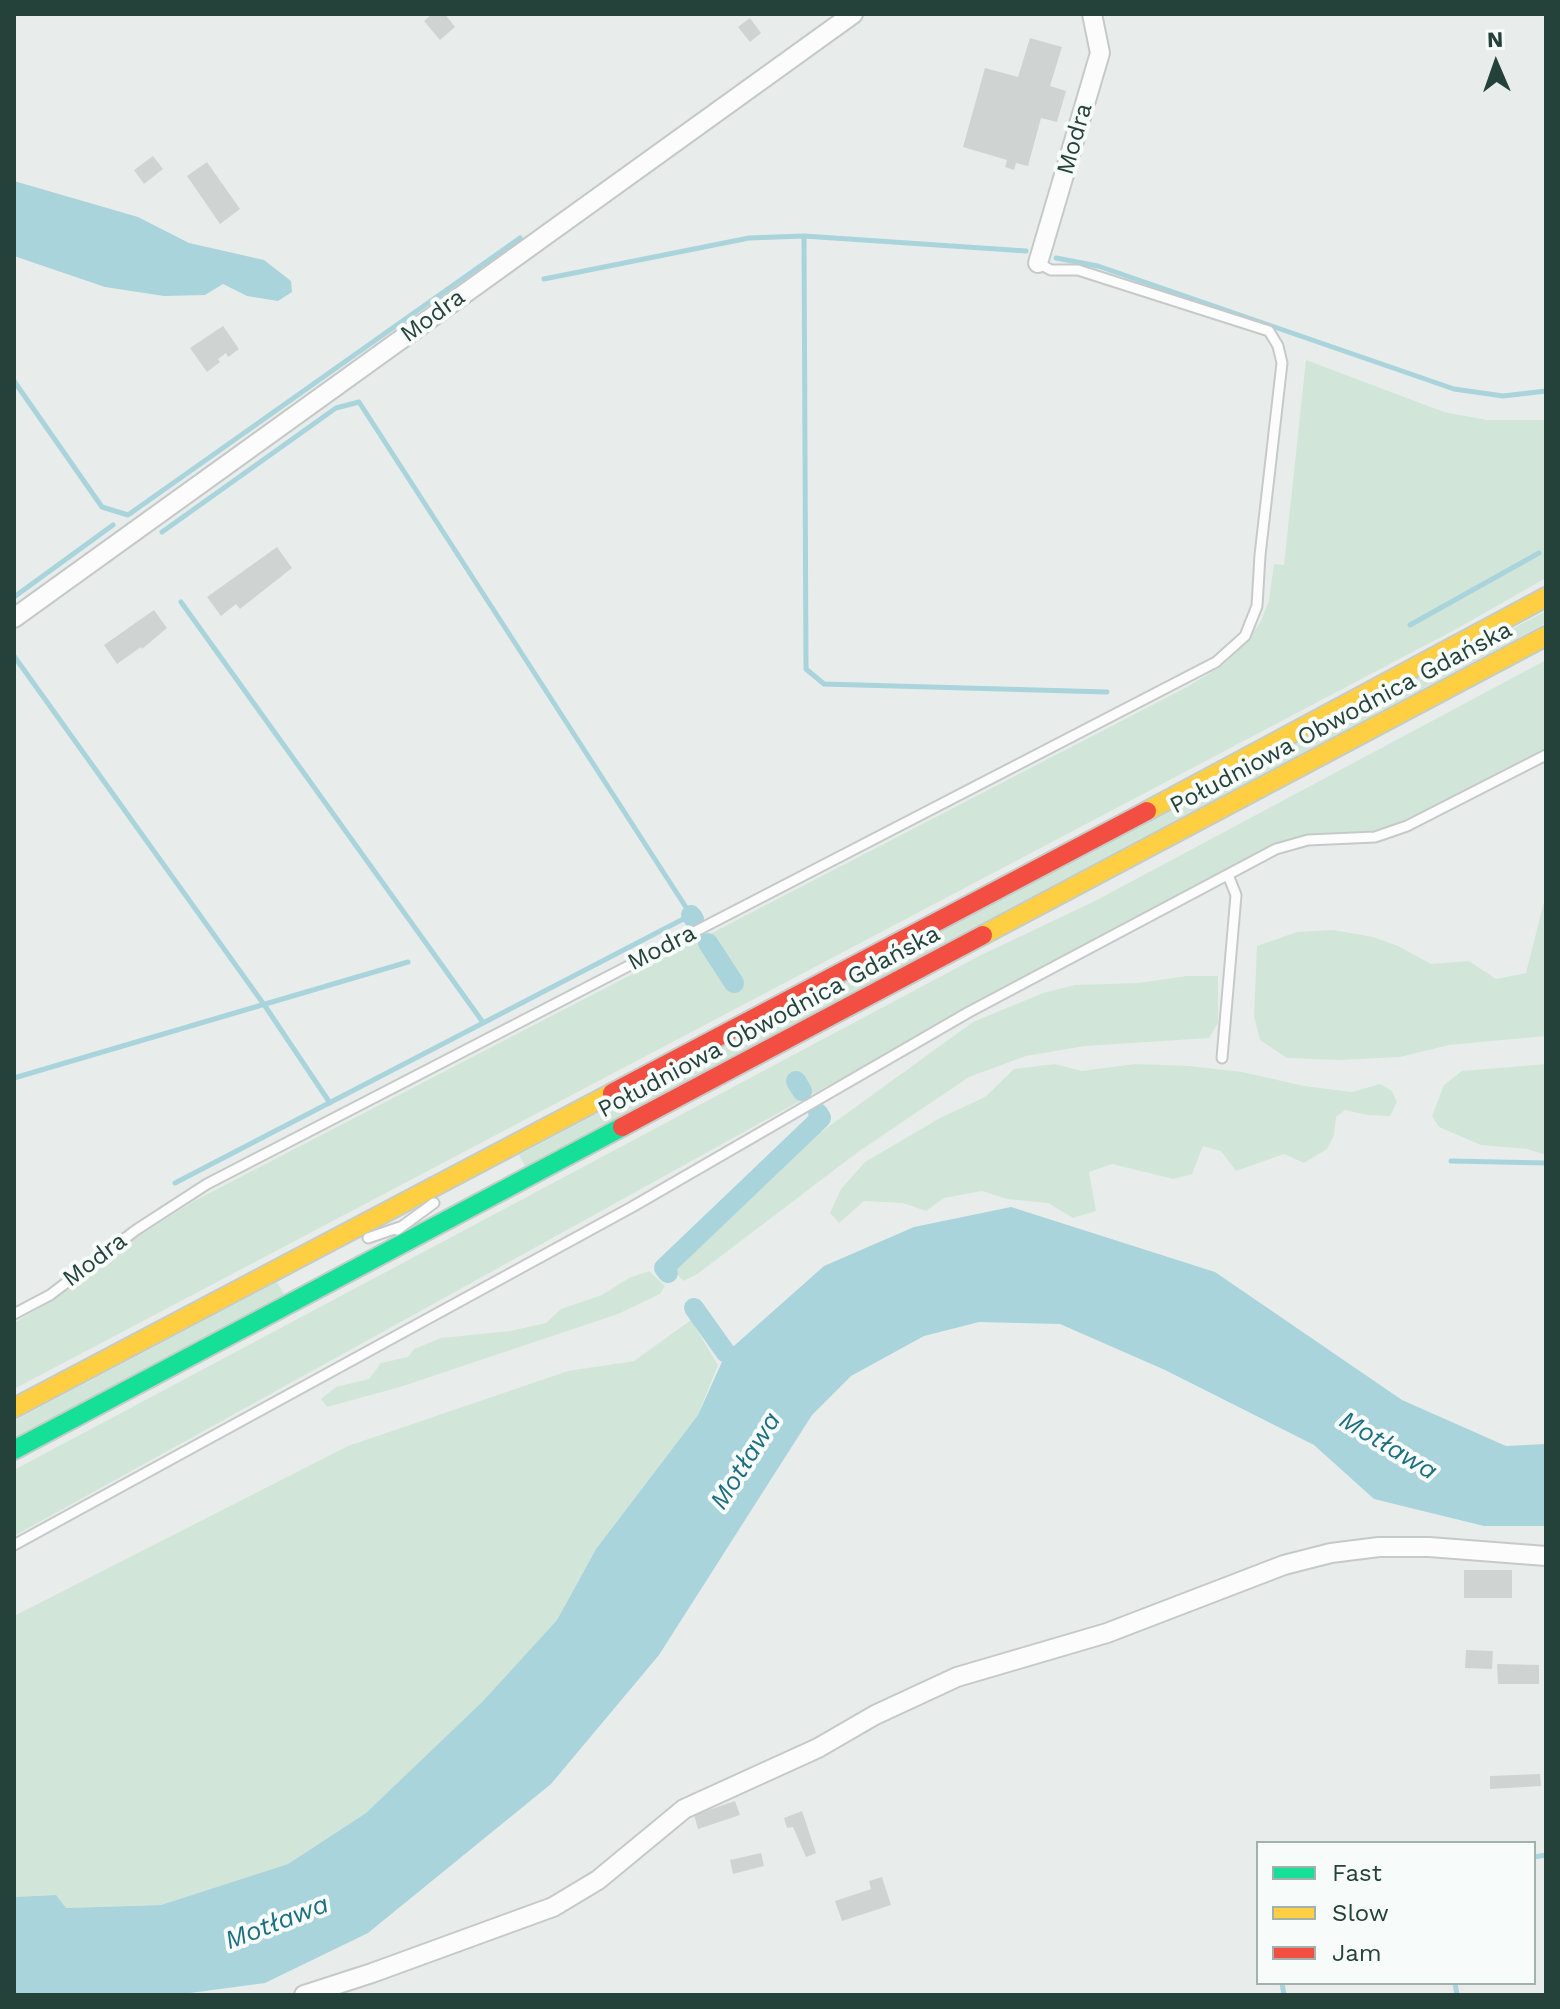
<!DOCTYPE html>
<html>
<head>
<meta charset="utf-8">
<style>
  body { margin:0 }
  #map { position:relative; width:1560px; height:2009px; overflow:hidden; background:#e8edeb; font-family:"Work Sans",sans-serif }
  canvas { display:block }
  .frame { position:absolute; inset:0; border:16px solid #24423a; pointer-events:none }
  .legend { position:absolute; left:1256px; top:1841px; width:280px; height:144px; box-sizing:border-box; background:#f7fbf9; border:2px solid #a3b1ad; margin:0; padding:10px 14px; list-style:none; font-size:24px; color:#24423a }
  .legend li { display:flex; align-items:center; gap:16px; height:40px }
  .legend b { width:40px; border:2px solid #a3b1ad }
  .north { position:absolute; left:1456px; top:24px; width:80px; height:80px; -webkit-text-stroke:6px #f7fbf9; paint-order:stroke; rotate:358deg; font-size:22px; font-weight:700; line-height:32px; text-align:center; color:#24423a }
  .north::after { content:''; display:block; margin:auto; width:28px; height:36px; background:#24423a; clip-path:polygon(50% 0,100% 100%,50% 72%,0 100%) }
</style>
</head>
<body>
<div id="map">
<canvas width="1560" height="2009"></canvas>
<div class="frame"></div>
<ul class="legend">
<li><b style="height:10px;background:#16e098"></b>Fast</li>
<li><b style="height:10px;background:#ffcf43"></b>Slow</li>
<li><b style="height:10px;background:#f24e42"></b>Jam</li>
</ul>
<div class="north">N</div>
</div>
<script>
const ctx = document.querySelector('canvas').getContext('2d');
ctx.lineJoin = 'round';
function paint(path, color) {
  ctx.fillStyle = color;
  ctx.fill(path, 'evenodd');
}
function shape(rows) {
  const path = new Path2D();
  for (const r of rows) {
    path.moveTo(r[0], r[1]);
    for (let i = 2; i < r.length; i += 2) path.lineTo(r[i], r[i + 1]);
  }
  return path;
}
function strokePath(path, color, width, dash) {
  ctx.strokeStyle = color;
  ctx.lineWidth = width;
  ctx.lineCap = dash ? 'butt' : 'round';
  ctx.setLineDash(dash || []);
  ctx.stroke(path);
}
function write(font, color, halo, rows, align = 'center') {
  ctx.font = font + ' "Work Sans",sans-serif';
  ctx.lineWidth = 8;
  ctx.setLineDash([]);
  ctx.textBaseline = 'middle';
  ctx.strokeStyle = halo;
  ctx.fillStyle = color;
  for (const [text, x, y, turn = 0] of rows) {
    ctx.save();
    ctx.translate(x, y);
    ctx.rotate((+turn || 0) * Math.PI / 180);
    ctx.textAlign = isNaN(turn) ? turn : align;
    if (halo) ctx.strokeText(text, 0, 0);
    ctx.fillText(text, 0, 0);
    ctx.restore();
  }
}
const green = shape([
  [1306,360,1444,412,1487,420,1546,420,1546,578,1460,627,14,1389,14,1323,51,1301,137,1237,194,1201,1187,687,1223,665,1242,647,1260,623,1269,601,1274,564,1284,565],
  [1546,611,1546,623,525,1166,519,1155],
  [1546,660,1546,748,1431,810,1392,825,1371,831,1308,835,1271,846,818,1091,14,1536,14,1470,981,955,1095,901],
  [1546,894,1546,1036,1449,1045,1400,1057,1340,1060,1287,1058,1260,1040,1254,1016,1257,946,1297,932,1333,930,1373,937,1398,946,1431,964,1469,961,1496,979,1526,973],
  [1187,976,1218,976,1218,1023,1209,1038,1085,1046,1026,1056,969,1077,858,1152,696,1275,683,1281,677,1274,676,1262,685,1252,810,1140,973,1022,1043,993,1075,985,1137,983],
  [1055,1064,1082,1071,1135,1064,1189,1066,1242,1072,1304,1086,1352,1092,1380,1084,1392,1091,1397,1102,1390,1116,1368,1115,1345,1110,1336,1117,1334,1135,1327,1149,1304,1163,1284,1154,1236,1171,1221,1151,1203,1146,1192,1174,1173,1179,1112,1164,1089,1172,1096,1211,1073,1218,1048,1203,1007,1199,982,1191,944,1198,926,1211,903,1203,864,1201,839,1223,830,1213,841,1189,865,1162,940,1118,985,1097,1014,1069],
  [1546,1064,1546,1155,1527,1149,1481,1145,1439,1127,1432,1116,1444,1085,1462,1071],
  [649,1271,665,1286,660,1294,618,1314,400,1387,327,1407,321,1399,336,1387,369,1379,381,1363,408,1357,414,1349,441,1338,510,1331,546,1323,561,1309,602,1295,629,1278],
  [277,1282,284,1294,14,1438,14,1421],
  [691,1320,718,1365,698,1415,596,1549,557,1620,483,1701,366,1813,288,1864,161,1905,66,1908,55,1895,14,1897,14,1616,348,1446,568,1371,634,1361]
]);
const water = shape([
  [14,181,138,217,189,243,264,260,291,281,292,292,278,301,247,296,223,284,205,295,164,296,105,287,14,256],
  [1011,1207,1215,1272,1402,1400,1506,1446,1546,1444,1546,1526,1484,1526,1374,1499,1314,1445,1165,1370,1060,1324,979,1322,924,1336,851,1376,812,1415,659,1655,551,1784,368,1933,265,1983,175,1995,14,1995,14,1897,56,1895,66,1908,161,1905,288,1864,366,1813,483,1701,557,1620,596,1549,698,1415,726,1353,824,1266,914,1227]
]);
const stream = shape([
  [804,236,806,669,824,684,1107,692],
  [1056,258,1098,266,1454,389,1503,396,1546,391],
  [544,279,749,238,804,236,1026,251],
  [14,381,102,507,128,515,520,238],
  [162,532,336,408,359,402,691,915,175,1183],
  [14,597,113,525],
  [181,602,482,1021],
  [1410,625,1539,553],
  [14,656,265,1006,330,1103],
  [14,1078,408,962],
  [1451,1161,1546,1163],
  [1534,1857,1546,1855],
  [1282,1983,1284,1995],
  [1455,1983,1457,1995]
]);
const canal = shape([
  [691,915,694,919],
  [708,943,734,983],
  [796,1081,802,1091],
  [668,1273,664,1268,821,1118,818,1113],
  [694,1308,726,1353]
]);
const building = shape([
  [432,14,445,14,455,27,440,40,424,21],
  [750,18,761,33,750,42,738,27],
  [1030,38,1062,47,1050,86,1066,91,1057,122,1041,118,1028,166,1016,163,1014,170,1005,167,1007,160,963,147,985,68,1018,77],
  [153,156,163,169,144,184,134,170],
  [207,162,240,209,220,224,187,176],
  [223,326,239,349,228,357,226,353,218,359,220,362,207,372,190,348],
  [277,547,292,568,240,609,236,604,221,616,207,597],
  [154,610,167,628,142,649,141,647,117,664,104,645],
  [1464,1570,1512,1570,1512,1598,1464,1598],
  [1466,1650,1493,1651,1492,1669,1465,1668],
  [1497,1664,1539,1665,1539,1684,1498,1684],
  [1540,1774,1541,1786,1490,1789,1490,1776],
  [735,1801,740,1815,698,1829,694,1815],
  [802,1811,816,1853,806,1857,793,1827,787,1828,784,1818],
  [761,1853,764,1866,733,1874,730,1860],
  [882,1877,891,1905,842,1921,835,1901,871,1889,869,1881]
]);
const lane = shape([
  [1222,1058,1236,895,1228,875],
  [397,1230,434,1203],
  [368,1238,400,1227],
  [14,1314,50,1295,136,1230,207,1184,1216,662,1245,636,1257,606,1260,555,1282,363,1278,346,1269,331,1078,270,1051,270,1038,263],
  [14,1545,632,1207,969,1012,1276,849,1308,840,1375,837,1407,826,1546,755]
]);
const street = shape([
  [1038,263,1100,53,1092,14],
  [14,618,853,14],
  [304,1995,372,1973,553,1907,598,1880,684,1809,818,1748,875,1715,957,1677,1107,1633,1284,1565,1331,1553,1379,1547,1429,1547,1546,1556]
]);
const fast = shape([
  [14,1450,622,1127]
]);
const slow = shape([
  [1147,811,1546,597],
  [983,935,1546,636],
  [14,1408,612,1093]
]);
const jam = shape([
  [612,1093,1147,811],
  [622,1127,983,935]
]);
const streetNames = [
  ["Modra",1075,139,-74],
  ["Modra",433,316,-36],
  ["Południowa Obwodnica Gdańska",1341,718,-28],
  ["Modra",662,948,-27],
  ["Południowa Obwodnica Gdańska",769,1022,-28],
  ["Modra",95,1260,-37]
];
const waterNames = [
  ["Motława",1388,1446,31],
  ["Motława",746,1461,-58],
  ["Motława",277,1923,-21]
];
paint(green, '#d1e6d8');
paint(water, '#a9d4db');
strokePath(stream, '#a9d4db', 5);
strokePath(canal, '#a9d4db', 20);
paint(building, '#cfd4d2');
strokePath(lane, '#c5cac8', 13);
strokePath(street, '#c5cac8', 22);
strokePath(fast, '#c3ccc9', 22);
strokePath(slow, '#c3ccc9', 22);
strokePath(jam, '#c3ccc9', 22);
strokePath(lane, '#fcfcfc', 9);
strokePath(street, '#fcfcfc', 18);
strokePath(fast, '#16e098', 18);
strokePath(slow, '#ffcf43', 18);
strokePath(jam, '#f24e42', 18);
write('24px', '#24423a', '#f7fbf9', streetNames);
write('italic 26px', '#1c6f80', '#f7fbf9', waterNames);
</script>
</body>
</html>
